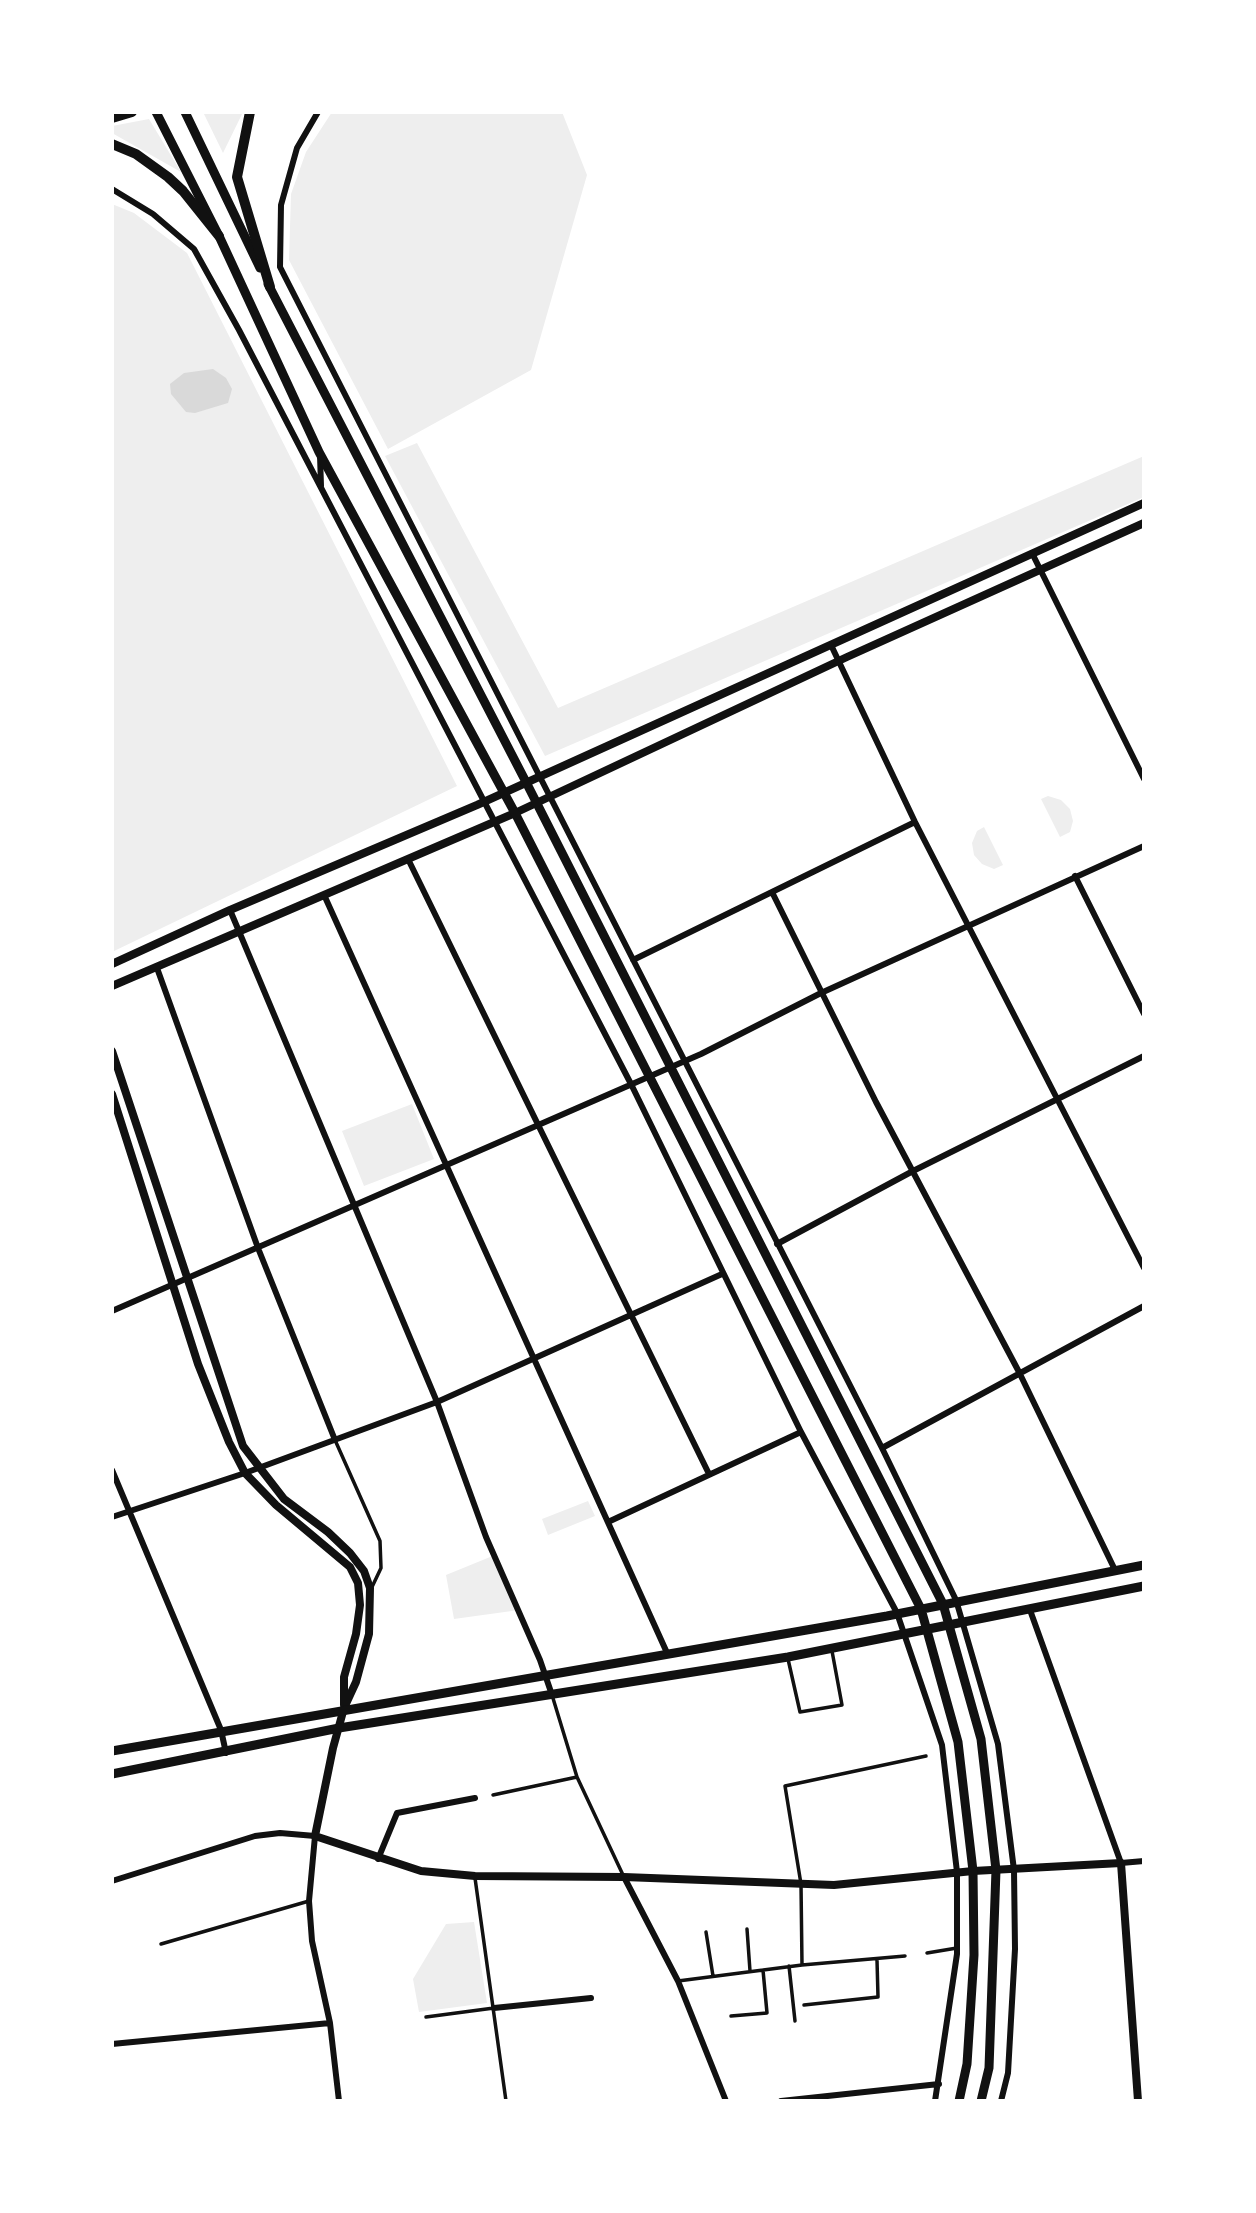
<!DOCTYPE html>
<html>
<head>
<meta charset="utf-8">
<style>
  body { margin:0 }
  #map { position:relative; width:1256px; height:2213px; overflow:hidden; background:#fff; font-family:Bitter,serif }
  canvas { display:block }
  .frame { position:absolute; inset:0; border:114px solid #fff; pointer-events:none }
</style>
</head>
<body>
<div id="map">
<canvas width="1256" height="2213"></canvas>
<div class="frame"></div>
</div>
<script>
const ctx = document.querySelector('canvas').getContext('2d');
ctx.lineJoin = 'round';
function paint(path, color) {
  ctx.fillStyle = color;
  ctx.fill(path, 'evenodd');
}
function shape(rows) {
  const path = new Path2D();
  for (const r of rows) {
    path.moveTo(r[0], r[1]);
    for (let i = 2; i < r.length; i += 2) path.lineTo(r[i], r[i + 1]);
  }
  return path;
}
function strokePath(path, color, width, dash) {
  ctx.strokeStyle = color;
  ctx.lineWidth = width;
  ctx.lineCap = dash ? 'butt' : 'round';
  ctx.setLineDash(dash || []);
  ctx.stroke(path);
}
const green = shape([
  [203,112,243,112,223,153],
  [332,112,562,112,587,175,531,370,388,449,289,260,291,194,306,152],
  [149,119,181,172,112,133,112,126],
  [112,204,134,213,187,253,457,786,112,952],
  [417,443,558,708,1144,456,1144,497,545,756,385,456],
  [1048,796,1061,800,1070,809,1073,821,1070,832,1060,837,1041,799],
  [984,827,1003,865,994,869,982,864,974,855,972,843,977,831],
  [412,1104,434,1159,364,1186,342,1131],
  [588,1501,595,1516,548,1535,542,1519],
  [495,1555,519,1610,454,1619,446,1575],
  [474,1922,487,2003,419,2012,413,1979,446,1924]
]);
const water = shape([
  [213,369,226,378,232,389,228,403,195,413,186,412,171,394,170,384,184,373]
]);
const service = shape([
  [335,1440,380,1541,381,1568,372,1587],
  [788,1659,800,1712,842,1705,832,1651],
  [552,1695,577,1777,623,1875],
  [493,1795,577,1777],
  [475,1878,506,2101],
  [747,1929,750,1971],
  [706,1932,713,1976],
  [161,1944,309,1901],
  [927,1953,957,1948],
  [802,1965,801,1884,785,1786,926,1756],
  [789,1966,795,2021],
  [678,1981,802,1965,905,1956],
  [804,2005,878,1997,877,1960],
  [731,2016,767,2013,763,1970],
  [426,2017,494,2008]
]);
const minor = shape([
  [318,112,297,148,281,205,280,267,882,1448,956,1600,998,1744,1014,1870,1015,1949,1008,2073,1001,2101],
  [112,189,153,214,194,249,239,330,631,1084,801,1432,897,1613,942,1745,957,1872,957,1954,935,2101],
  [320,455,321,486],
  [1032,553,1144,779],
  [831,645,915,822,1144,1268],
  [408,859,709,1474],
  [1075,876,1144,1014],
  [772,892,876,1102,1019,1372,1115,1570],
  [325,897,668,1655],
  [230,910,437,1402,486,1537,540,1660,552,1695],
  [633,960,915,822],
  [157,968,258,1248,335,1440],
  [777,1244,913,1171,1144,1056],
  [112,1311,701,1054,821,993,1144,846],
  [882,1448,1144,1306],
  [112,1470,221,1730,226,1753],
  [112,1517,245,1473,437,1402,722,1274],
  [608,1522,801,1432],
  [1030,1610,1121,1863,1144,1861],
  [378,1859,397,1813,475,1798],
  [624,1877,678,1981,726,2101],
  [112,1881,255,1836,280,1833,315,1836,309,1901,312,1941,330,2023,339,2101],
  [494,2008,591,1998],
  [112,2044,330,2023],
  [781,2101,939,2084]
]);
const tertiary = shape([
  [112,964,230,910,477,805,1144,503],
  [112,986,515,813,847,657,1144,523],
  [112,1051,243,1446,284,1499,328,1532,350,1553,364,1571,370,1588,369,1634,356,1682,344,1708,333,1748,315,1836,421,1871,475,1876,624,1877,834,1885,973,1871,1121,1863,1138,2101],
  [112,1094,198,1364,229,1442,245,1473,276,1505,350,1567,358,1583,360,1605,356,1634,344,1677,344,1705]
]);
const secondary = shape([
  [156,112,219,236,319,452,515,813,921,1609,958,1742,973,1871,974,1955,967,2064,959,2101],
  [185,112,260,268],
  [268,284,526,782,943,1604,981,1739,996,1870,989,2068,981,2101],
  [112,1751,887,1616,1144,1565],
  [112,1774,339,1728,788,1657,1144,1586]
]);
const motorway = shape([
  [250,112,237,177,270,287],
  [112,118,132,112],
  [112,144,136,154,168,177,183,191,219,236]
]);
paint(green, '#eee');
paint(water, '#d9d9d9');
strokePath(service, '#111', 3.5);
strokePath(minor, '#111', 6);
strokePath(tertiary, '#111', 8);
strokePath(secondary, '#111', 9);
strokePath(motorway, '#111', 10);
</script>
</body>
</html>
